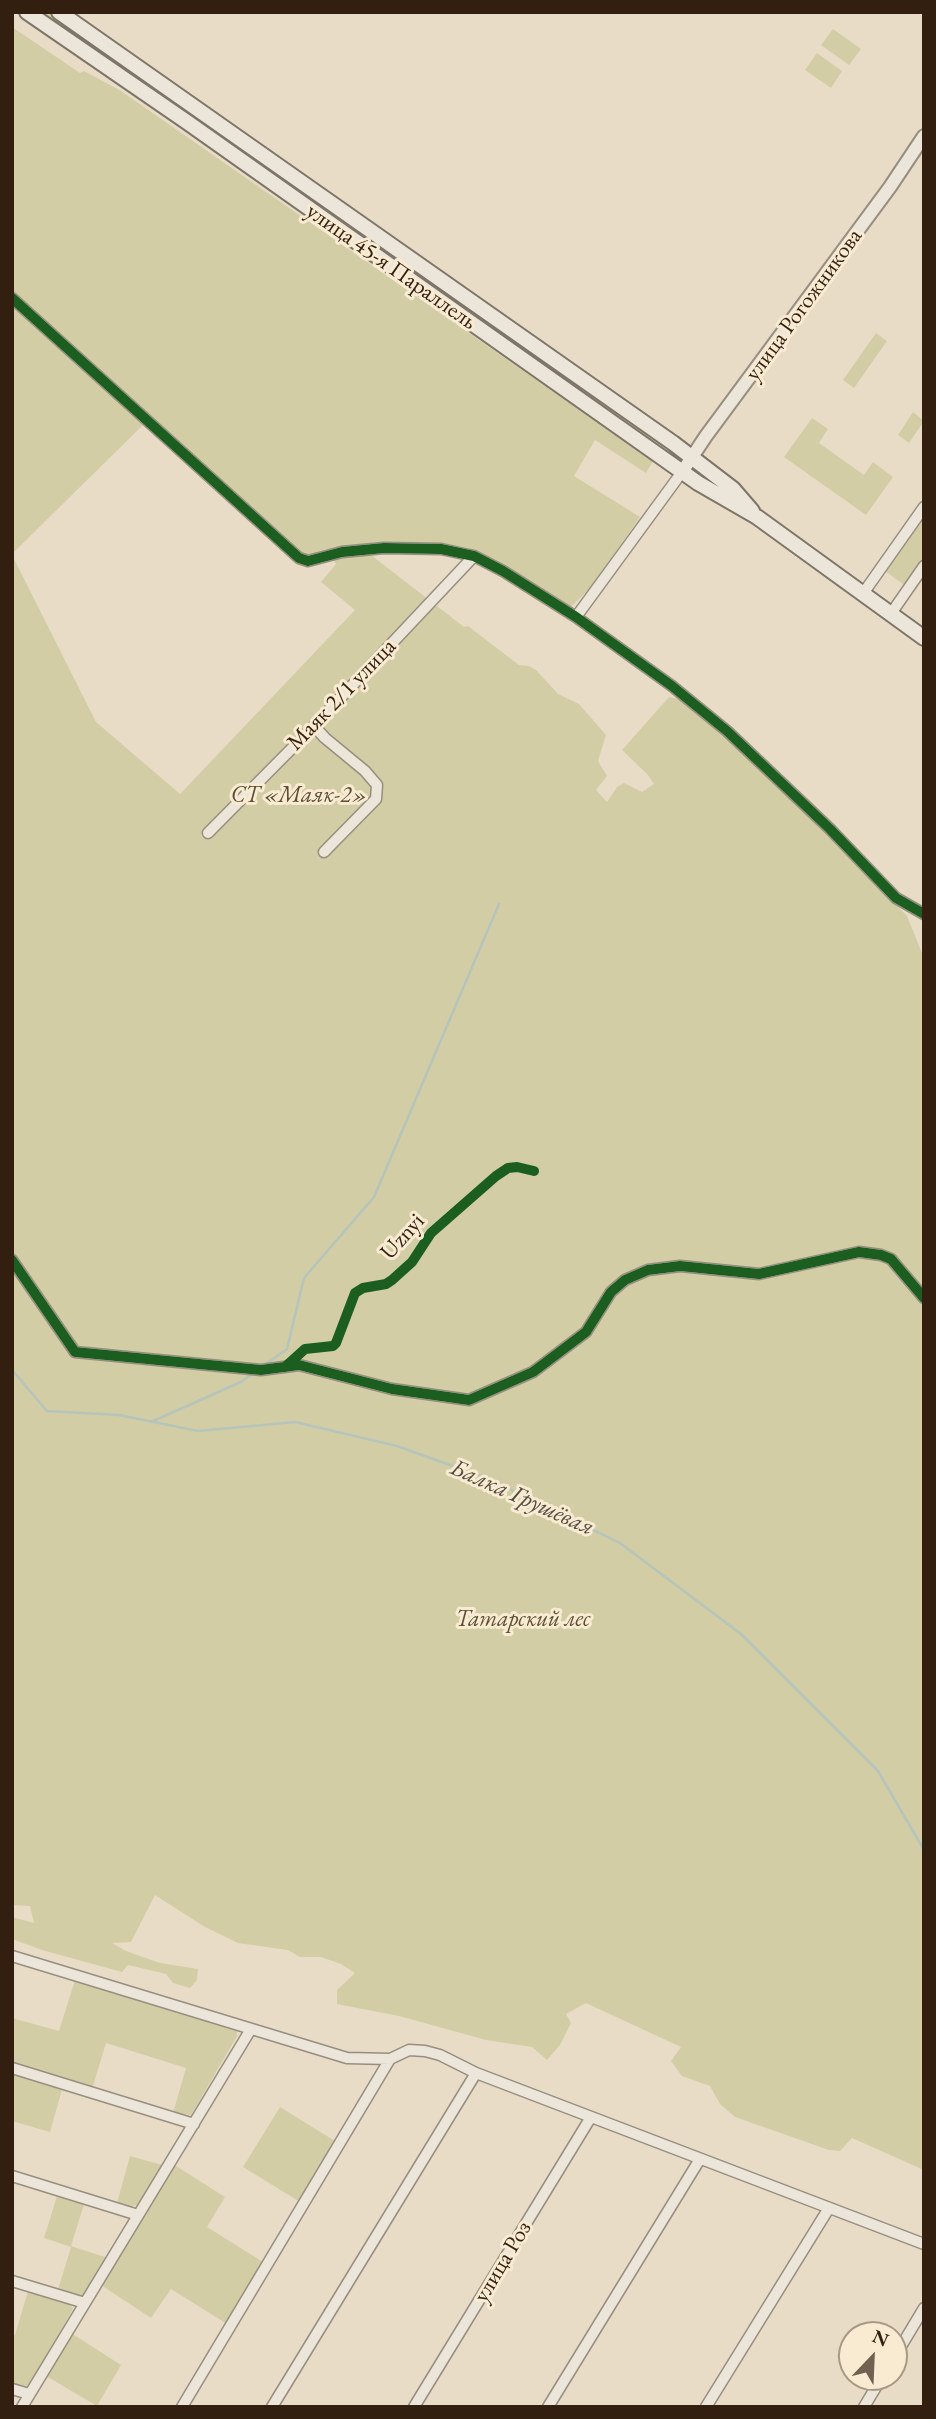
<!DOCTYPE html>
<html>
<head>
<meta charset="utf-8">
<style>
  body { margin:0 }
  #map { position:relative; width:936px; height:2419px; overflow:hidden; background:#e8dcc6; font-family:"EB Garamond",serif }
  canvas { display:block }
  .frame { position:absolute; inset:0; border:14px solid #321f10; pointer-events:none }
  .north { position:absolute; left:838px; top:2321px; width:70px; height:70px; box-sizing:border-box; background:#f8ebd2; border:2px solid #a99984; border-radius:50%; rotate:23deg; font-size:19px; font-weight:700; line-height:28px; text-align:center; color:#321f10 }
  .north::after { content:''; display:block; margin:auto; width:24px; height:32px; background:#726150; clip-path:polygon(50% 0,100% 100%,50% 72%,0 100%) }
</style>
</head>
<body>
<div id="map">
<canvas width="936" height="2419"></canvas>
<div class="frame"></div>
<div class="north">N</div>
</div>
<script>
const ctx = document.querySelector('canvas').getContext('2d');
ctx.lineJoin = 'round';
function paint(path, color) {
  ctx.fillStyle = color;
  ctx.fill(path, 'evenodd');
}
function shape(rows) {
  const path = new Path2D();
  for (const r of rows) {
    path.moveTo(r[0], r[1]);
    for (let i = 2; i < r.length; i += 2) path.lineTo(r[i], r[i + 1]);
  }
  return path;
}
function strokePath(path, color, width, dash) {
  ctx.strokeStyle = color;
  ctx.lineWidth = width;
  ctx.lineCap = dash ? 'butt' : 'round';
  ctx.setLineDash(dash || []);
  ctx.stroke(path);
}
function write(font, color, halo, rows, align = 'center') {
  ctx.font = font + ' "EB Garamond",serif';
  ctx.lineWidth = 6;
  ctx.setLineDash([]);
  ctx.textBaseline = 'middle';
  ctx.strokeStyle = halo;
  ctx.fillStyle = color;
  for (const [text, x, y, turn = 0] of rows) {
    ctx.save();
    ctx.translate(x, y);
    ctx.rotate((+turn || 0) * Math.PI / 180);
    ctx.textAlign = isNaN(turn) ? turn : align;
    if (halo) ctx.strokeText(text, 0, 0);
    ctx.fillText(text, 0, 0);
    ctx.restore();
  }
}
const green = shape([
  [36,12,51,12,684,457,681,463],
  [12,27,80,73,84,71,121,91,653,461,646,473,595,440,574,476,640,517,592,586,571,607,496,560,465,547,412,542,373,542,371,555,464,627,468,626,519,665,529,666,536,670,558,694,579,704,606,735,598,761,607,776,596,790,607,802,617,787,624,783,642,792,654,784,648,775,622,750,669,697,679,699,724,735,824,830,907,916,924,958,924,2170,852,2138,840,2151,829,2150,735,2117,720,2104,710,2086,682,2076,671,2061,681,2047,586,2003,566,2014,571,2023,560,2045,547,2060,532,2047,486,2040,399,2016,337,2004,337,1990,355,1973,341,1964,321,1957,300,1957,288,1950,238,1943,205,1927,155,1895,131,1942,112,1943,126,1951,160,1963,198,1969,197,1980,190,1988,173,1983,166,1974,128,1965,122,1972,42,1950,12,1939,12,1917,34,1923,30,1906,12,1905,12,555,96,722,180,794,355,610,321,582,336,564,326,549,308,555,299,552,12,291],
  [833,29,861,49,849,65,821,45],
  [817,53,842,71,831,88,805,70],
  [12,306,143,425,12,554],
  [876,333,887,341,854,388,843,380],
  [913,412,924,421,909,443,898,435],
  [812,418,828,429,819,443,864,475,873,462,893,477,866,515,784,457],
  [924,517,924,557,904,585,885,571],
  [75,1980,233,2028,237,2031,237,2036,191,2115,173,2113,186,2068,106,2043,92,2089,12,2064,12,2018,59,2031],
  [12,2070,63,2086,50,2132,12,2121],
  [280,2107,335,2141,300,2202,243,2167],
  [130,2156,162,2165,140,2204,130,2207,117,2203],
  [173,2164,225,2197,207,2227,263,2262,227,2324,171,2289,151,2318,101,2285],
  [58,2193,85,2201,71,2246,108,2258,85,2295,79,2297,57,2293,71,2247,44,2238],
  [28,2291,69,2303,73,2309,30,2384,21,2388,12,2385,12,2335,15,2335],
  [71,2333,121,2365,97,2406,46,2376]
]);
const stream = shape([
  [263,1366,287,1349,304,1278,374,1197,499,904],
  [12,1370,47,1411,119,1415,198,1431,295,1422,397,1446,489,1479,620,1543,741,1634,878,1771,924,1850],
  [151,1422,241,1382,255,1372]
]);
const minor = shape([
  [12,298,299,558,308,561,342,552,384,548,441,549,474,556,503,571,576,617,672,686,727,731,830,829,896,898,924,914],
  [862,595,924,507],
  [890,615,924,566],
  [576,617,682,472],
  [314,726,325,738,365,771,377,785,376,799,324,852],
  [208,833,314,726,474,556],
  [12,1260,75,1352,261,1370,299,1365,392,1389,469,1400,533,1372,545,1363,586,1332,611,1292,625,1280,648,1270,680,1266,759,1274,859,1252,881,1255,891,1259,924,1298],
  [12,1956,347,2058,390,2059,409,2050,425,2051,440,2055,476,2073,924,2244],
  [12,2068,194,2124],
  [12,2176,138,2215],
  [12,2281,85,2303],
  [894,2358,924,2308],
  [12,2389,29,2394],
  [22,2407,251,2029],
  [182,2407,390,2059],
  [272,2407,476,2073],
  [414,2407,591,2117],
  [548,2407,700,2159],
  [706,2407,829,2208],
  [864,2407,882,2377]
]);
const tertiary = shape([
  [682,472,706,436,890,187,924,136]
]);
const secondary = shape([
  [27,12,187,122,698,483,757,517,924,638],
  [59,12,673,443,733,489,752,511]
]);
const cycleway = shape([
  [12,298,299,558,308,561,342,552,384,548,441,549,474,556,503,571,576,617,672,686,727,731,830,829,896,898,924,914],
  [12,1260,75,1352,261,1370,299,1365,392,1389,469,1400,533,1372,545,1363,586,1332,611,1292,625,1280,648,1270,680,1266,759,1274,859,1252,881,1255,891,1259,924,1298],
  [285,1367,305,1349,333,1346,336,1343,355,1293,363,1288,386,1284,392,1280,412,1262,431,1233,496,1176,508,1168,517,1167,534,1171]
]);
const streetNames = [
  ["улица 45-я Параллель",391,267,35],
  ["улица Рогожникова",804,305,-54],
  ["Маяк 2/1 улица",342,695,-46],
  ["Uznyi",403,1237,-48],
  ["улица Роз",503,2262,-59]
];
const parkNames = [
  ["СТ «Маяк-2»",299,796],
  ["Татарский лес",523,1620]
];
const waterNames = [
  ["Балка Грушёвая",522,1498,24]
];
paint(green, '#d3cda5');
strokePath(stream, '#b5c5bc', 2.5);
strokePath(minor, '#988e80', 13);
strokePath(tertiary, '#988e80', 16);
strokePath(secondary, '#7e7568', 18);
strokePath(minor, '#ebe5da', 10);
strokePath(tertiary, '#ebe5da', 12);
strokePath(secondary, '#ebe5da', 14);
strokePath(cycleway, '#1b5e20', 10);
write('23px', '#321f10', '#f8ebd2', streetNames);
write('italic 23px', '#5d4f35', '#f8ebd2', parkNames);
write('italic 24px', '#534e42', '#f8ebd2', waterNames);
</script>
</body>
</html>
